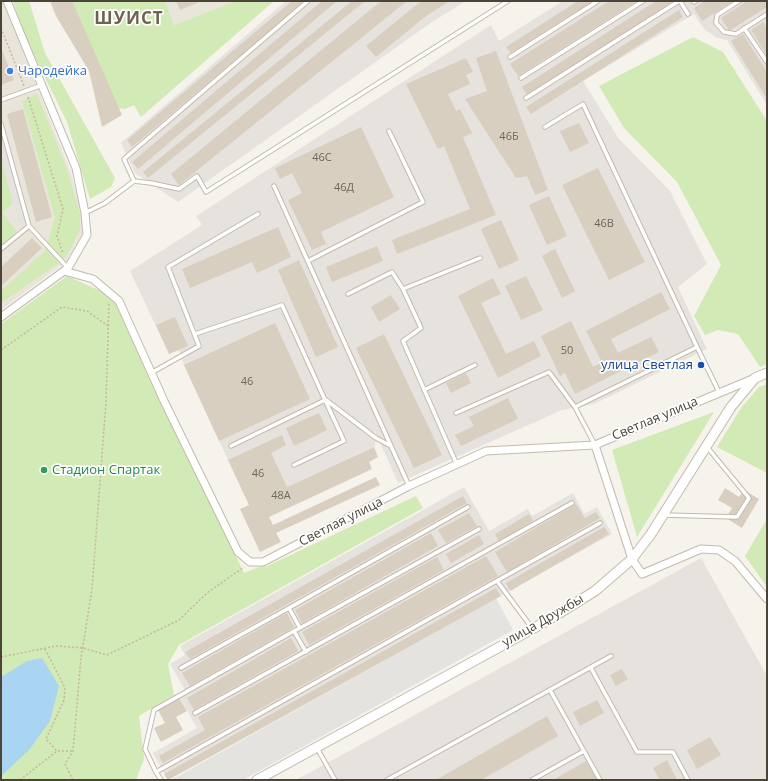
<!DOCTYPE html>
<html>
<head>
<meta charset="utf-8">
<style>
  body { margin:0 }
  #map { position:relative; width:768px; height:781px; overflow:hidden; background:#f6f3ec; font-family:"Open Sans",sans-serif }
  canvas { display:block }
  .frame { position:absolute; inset:0; border:2px solid #4b4439; pointer-events:none }
</style>
</head>
<body>
<div id="map">
<canvas width="768" height="781"></canvas>
<div class="frame"></div>
</div>
<script>
const ctx = document.querySelector('canvas').getContext('2d');
ctx.lineJoin = 'round';
function paint(path, color) {
  ctx.fillStyle = color;
  ctx.fill(path, 'evenodd');
}
function shape(rows) {
  const path = new Path2D();
  for (const r of rows) {
    path.moveTo(r[0], r[1]);
    for (let i = 2; i < r.length; i += 2) path.lineTo(r[i], r[i + 1]);
  }
  return path;
}
function strokePath(path, color, width, dash) {
  ctx.strokeStyle = color;
  ctx.lineWidth = width;
  ctx.lineCap = dash ? 'butt' : 'round';
  ctx.setLineDash(dash || []);
  ctx.stroke(path);
}
function write(font, color, halo, rows, align = 'center') {
  ctx.font = font + ' "Open Sans",sans-serif';
  ctx.lineWidth = 3.5;
  ctx.setLineDash([]);
  ctx.textBaseline = 'middle';
  ctx.strokeStyle = halo;
  ctx.fillStyle = color;
  for (const [text, x, y, turn = 0] of rows) {
    ctx.save();
    ctx.translate(x, y);
    ctx.rotate((+turn || 0) * Math.PI / 180);
    ctx.textAlign = isNaN(turn) ? turn : align;
    if (halo) ctx.strokeText(text, 0, 0);
    ctx.fillText(text, 0, 0);
    ctx.restore();
  }
}
const residential = shape([
  [1,1,3,1,70,170,82,214,83,232,66,262,1,310],
  [165,1,236,1,174,25]
]);
const industrial = shape([
  [286,1,466,1,432,22,178,202,135,173,121,143],
  [563,1,767,1,767,105,727,40,717,38,704,29,694,14,583,81,619,139,670,191,707,264,678,287,707,349,594,404,562,410,398,483,375,431,375,446,249,505,184,365,179,350,169,354,130,271,202,225,196,216,491,25,499,41],
  [464,487,489,531,528,509,532,516,573,493,584,514,597,507,612,534,168,780,153,753,197,728,179,696,186,692,170,664,185,655,180,646],
  [701,558,767,676,767,780,296,780]
]);
const green = shape([
  [13,1,29,1,45,53,115,178,111,187,90,199,67,122,21,29],
  [66,1,165,1,174,25,236,1,274,1,141,117,134,105,125,109,109,107],
  [693,37,723,52,767,121,767,364,760,367,738,334,718,330,705,335,694,316,721,265,677,182,624,128,599,86],
  [37,94,67,169,80,214,80,230,67,255,59,263,1,303,1,291,45,251,55,218,22,101],
  [1,158,13,203,2,213,18,233,1,247],
  [67,276,101,291,114,302,122,313,244,573,264,565,265,567,416,496,423,508,179,645,168,664,174,695,139,716,144,759,136,780,1,780,1,324],
  [767,384,767,473,717,447,741,408,759,387],
  [714,412,637,537,612,450],
  [767,519,767,587,745,556]
]);
const parking = shape([
  [1,133,27,226,20,228,1,158],
  [496,598,513,630,243,780,171,780]
]);
const water = shape([
  [42,658,59,686,50,721,29,750,1,776,1,677,27,661]
]);
const building = shape([
  [50,1,72,1,122,115,102,127,89,71,56,16],
  [176,1,202,1,180,10],
  [292,1,305,1,132,147,127,140],
  [322,1,337,1,138,169,132,162],
  [352,1,365,1,148,178,143,172],
  [381,1,407,1,179,185,171,174],
  [421,1,450,1,426,16,376,57,366,46],
  [578,1,593,1,511,53,506,47],
  [609,1,637,1,518,76,510,64],
  [656,1,674,1,527,95,522,87],
  [705,1,733,1,702,21,694,8],
  [747,1,767,1,767,7,729,31,721,18],
  [679,10,683,17,531,114,526,107],
  [763,22,767,28,767,55,751,30],
  [743,34,767,72,767,99,731,41],
  [1,48,14,80,1,85],
  [496,51,548,190,535,195,527,176,516,178,465,99,487,91,476,58],
  [466,58,473,72,466,75,470,84,448,94,456,111,460,109,472,133,463,137,496,215,397,254,392,240,470,209,444,146,438,149,406,84],
  [23,109,52,217,36,222,7,114],
  [579,123,589,143,570,152,560,131],
  [361,127,394,197,321,232,326,244,312,250,288,200,302,193,292,173,280,179,275,168],
  [598,168,645,262,609,280,562,185],
  [549,196,567,236,547,245,529,205],
  [501,220,519,260,499,269,481,229],
  [278,227,291,257,257,273,252,262,190,288,182,269],
  [32,238,42,248,1,286,1,267],
  [377,246,383,261,332,282,326,267],
  [555,249,575,291,562,298,542,256],
  [299,260,338,347,316,357,278,270],
  [526,276,543,310,521,320,505,286],
  [493,278,501,294,481,303,506,354,534,341,541,356,498,378,458,296],
  [661,292,670,309,611,339,618,353,651,337,659,352,575,394,565,373,560,376,541,336,571,321,593,367,602,362,586,331],
  [391,295,400,309,379,322,371,307],
  [175,317,188,346,169,354,156,325],
  [275,323,310,399,219,441,184,365],
  [384,334,442,455,414,468,356,348],
  [466,373,471,383,451,393,446,383],
  [508,398,518,419,461,446,455,435,474,426,469,417],
  [319,413,327,430,294,446,286,428],
  [282,435,286,445,271,453,287,487,374,447,378,457,369,462,372,469,269,517,273,525,376,477,380,485,276,533,281,542,260,552,240,509,249,505,228,460],
  [725,488,739,497,744,490,759,499,742,528,726,518,732,508,718,500],
  [463,496,467,503,190,659,185,652],
  [576,504,585,518,596,512,600,518,507,572,495,552],
  [469,513,477,526,446,543,438,530],
  [529,514,533,521,499,541,495,534],
  [604,527,609,534,510,591,506,583],
  [431,533,438,546,302,623,295,610],
  [479,535,484,544,451,563,446,554],
  [486,556,498,576,163,763,159,756,205,730,198,717],
  [437,557,444,570,309,645,302,632],
  [496,588,501,596,168,780,164,774],
  [287,613,294,627,190,686,182,673],
  [291,638,298,651,194,710,187,698],
  [622,669,628,679,616,686,610,675],
  [179,698,187,711,176,717,183,730,161,742,154,728,165,723,158,710],
  [597,700,604,713,580,726,573,712],
  [547,716,558,736,481,780,436,780],
  [710,737,721,755,697,769,687,750],
  [667,760,677,780,660,780,653,768],
  [586,761,597,780,553,780]
]);
const path = shape([
  [1,28,24,86],
  [28,97,63,209,57,236,63,254],
  [1,350,62,307,87,311,108,326],
  [45,649,65,688,64,700,46,739,57,751],
  [1,657,56,646,83,648,107,655,179,620,207,593,244,567],
  [20,780,57,751,72,751],
  [73,780,65,764,73,751,81,658,92,589,106,402,109,302]
]);
const service = shape([
  [680,1,688,14],
  [739,1,717,15,716,23,724,32,736,34,767,14],
  [694,2,696,1],
  [744,28,767,62],
  [510,57,598,1],
  [521,78,643,1],
  [526,98,679,1],
  [1,100,42,85],
  [1,124,29,226,68,268],
  [545,127,583,104,697,347],
  [134,181,124,159,308,1],
  [274,186,409,486],
  [85,213,105,203,134,181,151,183,179,189,197,176,206,192,508,1],
  [1,249,29,226],
  [308,261,423,202,389,131],
  [348,294,392,272,403,289],
  [195,334,282,305,325,400,231,446],
  [151,373,199,346,168,267,258,214],
  [424,390,475,365],
  [326,400,376,438,391,446],
  [456,413,549,372,575,407],
  [595,445,575,407,697,347,719,392],
  [294,465,344,441,325,400],
  [457,465,403,341,421,328,403,289,480,258],
  [664,515,737,517,749,498,707,447],
  [497,581,532,628],
  [289,608,468,507],
  [300,628,479,529],
  [181,668,289,608,300,628,294,631,306,652],
  [591,668,637,752,673,752,688,780],
  [550,690,600,780],
  [195,713,572,503],
  [317,748,335,780],
  [156,772,145,749,154,710,294,631],
  [161,780,156,772,600,523],
  [387,780,611,656],
  [532,780,584,751]
]);
const minor = shape([
  [64,271,93,279,119,301,165,403,238,552,250,562,263,562,409,486,486,451,595,445,755,378],
  [1,317,68,268,87,235,85,213,76,168,7,1],
  [595,445,632,559,642,574,701,549,719,550,735,561,767,599]
]);
const tertiary = shape([
  [257,780,545,622,595,591,632,559,651,534,731,407,755,378,767,373]
]);
const markers = [
  [10,71,4,"#3f7fe0"],
  [701,365,4,"#1a4fb4"],
  [44,470,4,"#2e9e5b"]
];
const numberNames = [
  ["46Б",509,137],
  ["46С",322,158],
  ["46Д",344,188],
  ["46В",604,224],
  ["50",567,351],
  ["46",247,382],
  ["46",258,474],
  ["48А",281,496]
];
const shopNames = [
  ["Чародейка",18,71]
];
const transitNames = [
  ["улица Светлая",693,365]
];
const streetNames = [
  ["Светлая улица",655,419,-23],
  ["Светлая улица",341,522,-27],
  ["улица Дружбы",543,621,-30]
];
const leisureNames = [
  ["Стадион Спартак",52,470]
];
const districtNames = [
  ["ШУИСТ",129,19]
];
paint(residential, '#eae5da');
paint(industrial, '#e6e2dd');
paint(green, '#d2eab5');
paint(parking, '#e5e3e0');
paint(water, '#a9d4f2');
paint(building, '#d8cfc1');
strokePath(service, '#c2bbae', 5.5);
strokePath(minor, '#c2bbae', 9);
strokePath(tertiary, '#c2bbae', 11);
strokePath(path, '#c4b79f', 1.5, [2, 2]);
strokePath(service, '#fff', 3.5);
strokePath(minor, '#fff', 7);
strokePath(tertiary, '#fff', 9);
for (const [x, y, r, color] of markers) {
  const dot = new Path2D();
  dot.arc(x, y, r, 0, 2 * Math.PI);
  ctx.fillStyle = color;
  ctx.fill(dot);
  strokePath(dot, '#fff', 1.5);
}
write('11px', '#6e675b', null, numberNames);
write('13px', '#366cbe', '#fff', shopNames, 'left');
write('13px', '#164399', '#fff', transitNames, 'right');
write('13px', '#4b4439', '#fff', streetNames);
write('13px', '#27864d', '#fff', leisureNames, 'left');
ctx.letterSpacing = '1px';
write('bold 17px', '#6e6250', '#fff', districtNames);
ctx.letterSpacing = '0px';
</script>
</body>
</html>
